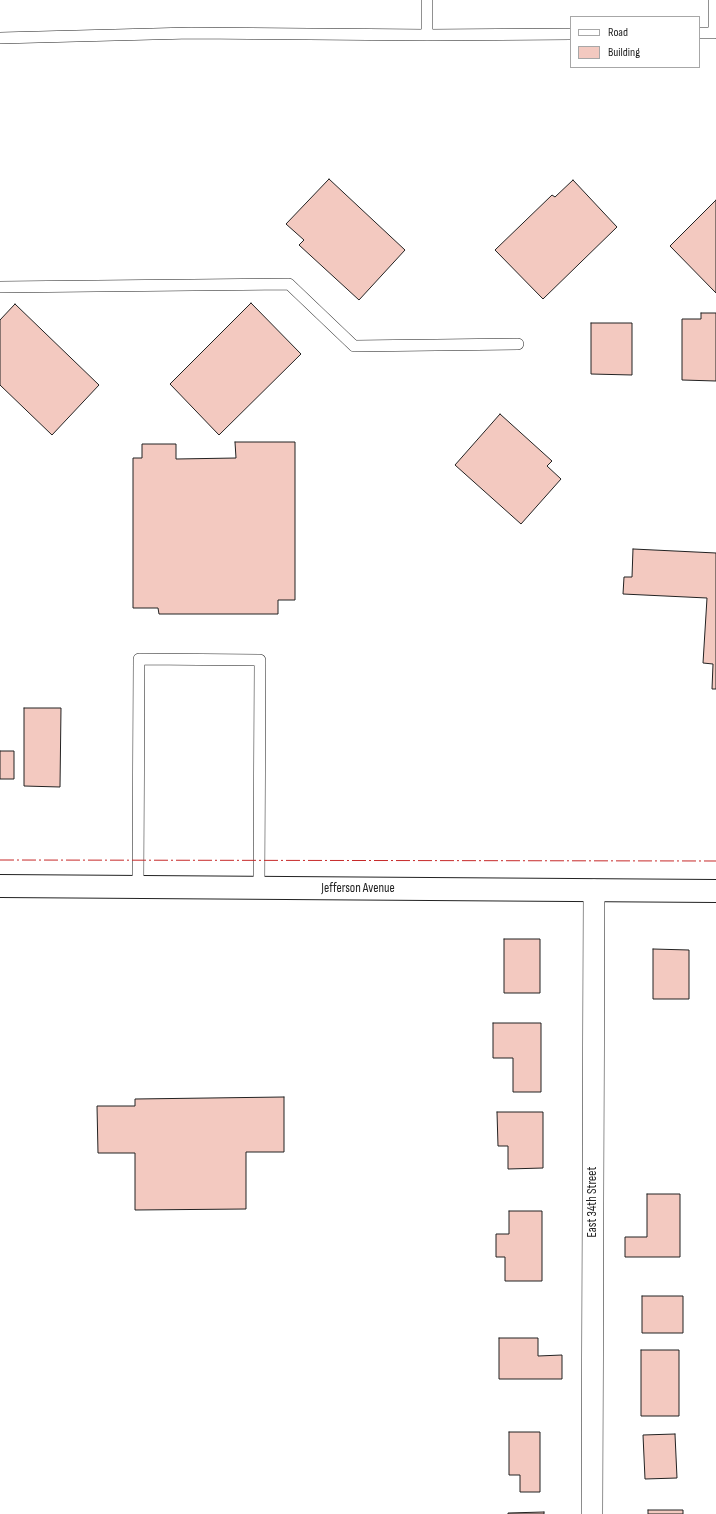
<!DOCTYPE html>
<html>
<head>
<meta charset="utf-8">
<style>
  body { margin:0 }
  #map { position:relative; width:716px; height:1514px; overflow:hidden; background:#fff; font-family:"Sofia Sans Condensed",sans-serif }
  canvas { display:block }
  .legend { position:absolute; left:570px; top:16px; width:130px; height:52px; box-sizing:border-box; background:#fff; border:1px solid #a7a7a7; margin:0; padding:5px 7px; list-style:none; font-size:12px; color:#222 }
  .legend li { display:flex; align-items:center; gap:8px; height:20px }
  .legend b { width:20px; border:1px solid #a7a7a7 }
</style>
</head>
<body>
<div id="map">
<canvas width="716" height="1514"></canvas>
<ul class="legend">
<li><b style="height:5px;background:#fff"></b>Road</li>
<li><b style="height:11px;background:#f3c9c0"></b>Building</li>
</ul>
</div>
<script>
const ctx = document.querySelector('canvas').getContext('2d');
ctx.lineJoin = 'round';
function paint(path, color) {
  ctx.fillStyle = color;
  ctx.fill(path, 'evenodd');
}
function shape(rows) {
  const path = new Path2D();
  for (const r of rows) {
    path.moveTo(r[0], r[1]);
    for (let i = 2; i < r.length; i += 2) path.lineTo(r[i], r[i + 1]);
  }
  return path;
}
function strokePath(path, color, width, dash) {
  ctx.strokeStyle = color;
  ctx.lineWidth = width;
  ctx.lineCap = dash ? 'butt' : 'round';
  ctx.setLineDash(dash || []);
  ctx.stroke(path);
}
function write(font, color, halo, rows, align = 'center') {
  ctx.font = font + ' "Sofia Sans Condensed",sans-serif';
  ctx.lineWidth = 3;
  ctx.setLineDash([]);
  ctx.textBaseline = 'middle';
  ctx.strokeStyle = halo;
  ctx.fillStyle = color;
  for (const [text, x, y, turn = 0] of rows) {
    ctx.save();
    ctx.translate(x, y);
    ctx.rotate((+turn || 0) * Math.PI / 180);
    ctx.textAlign = isNaN(turn) ? turn : align;
    if (halo) ctx.strokeText(text, 0, 0);
    ctx.fillText(text, 0, 0);
    ctx.restore();
  }
}
const building = shape([
  [329,179,405,250,359,300,299,245,304,240,286,224,329,179],
  [573,180,617,227,543,299,495,250,552,195,555,197,573,180],
  [716,200,716,293,670,246,716,200],
  [251,303,301,354,219,435,170,384,251,303],
  [15,304,99,385,52,435,0,385,0,320,15,304],
  [701,313,716,313,716,381,682,380,682,319,701,319,701,313],
  [591,323,632,323,632,375,591,374,591,323],
  [500,414,552,461,547,466,561,479,521,524,455,465,500,414],
  [235,442,295,442,295,600,278,600,278,614,159,614,158,608,133,608,133,458,142,458,142,444,176,444,176,459,236,458,235,442],
  [633,549,716,553,716,689,712,689,713,664,703,663,707,598,623,594,624,577,632,577,633,549],
  [24,708,61,708,60,787,24,786,24,708],
  [0,751,14,751,14,779,0,779,0,751],
  [504,939,540,939,540,993,504,993,504,939],
  [653,949,689,950,689,999,653,999,653,949],
  [493,1023,541,1023,541,1092,513,1092,513,1058,493,1058,493,1023],
  [284,1097,284,1152,246,1152,246,1209,135,1210,135,1153,98,1153,97,1106,135,1106,135,1099,284,1097],
  [497,1112,543,1112,543,1168,508,1169,508,1146,498,1146,497,1112],
  [647,1194,680,1194,680,1257,625,1257,625,1237,647,1237,647,1194],
  [509,1211,542,1211,542,1281,505,1281,505,1257,496,1257,496,1234,509,1234,509,1211],
  [642,1296,683,1296,683,1333,642,1333,642,1296],
  [499,1338,538,1338,538,1356,562,1355,562,1379,499,1379,499,1338],
  [641,1350,679,1350,679,1416,641,1416,641,1350],
  [509,1432,540,1432,540,1492,520,1492,520,1475,509,1475,509,1432],
  [675,1434,677,1478,645,1479,643,1435,675,1434],
  [648,1510,683,1510,683,1514,648,1514,648,1510],
  [544,1512,544,1514,508,1514,508,1513,544,1512]
]);
const service = shape([
  [427,0,427,35,571,34],
  [699,33,714,33,714,0],
  [0,38,191,33,427,35],
  [0,287,289,284,354,346,518,344],
  [138,887,139,659,260,660,259,888]
]);
const minor = shape([
  [592,1514,594,890]
]);
const secondary = shape([
  [0,886,716,891]
]);
const power = shape([
  [0,860,716,861]
]);
const streetNames = [
  ["Jefferson Avenue",358,889],
  ["East 34th Street",593,1202,-90]
];
paint(building, '#f3c9c0');
strokePath(building, '#222', 1);
strokePath(service, '#222', 12);
strokePath(minor, '#222', 22);
strokePath(secondary, '#222', 24);
strokePath(service, '#fff', 11);
strokePath(minor, '#fff', 21);
strokePath(secondary, '#fff', 22);
strokePath(power, '#c62828', 1, [14, 3, 2, 3]);
write('13px', '#222', '#fff', streetNames);
</script>
</body>
</html>
